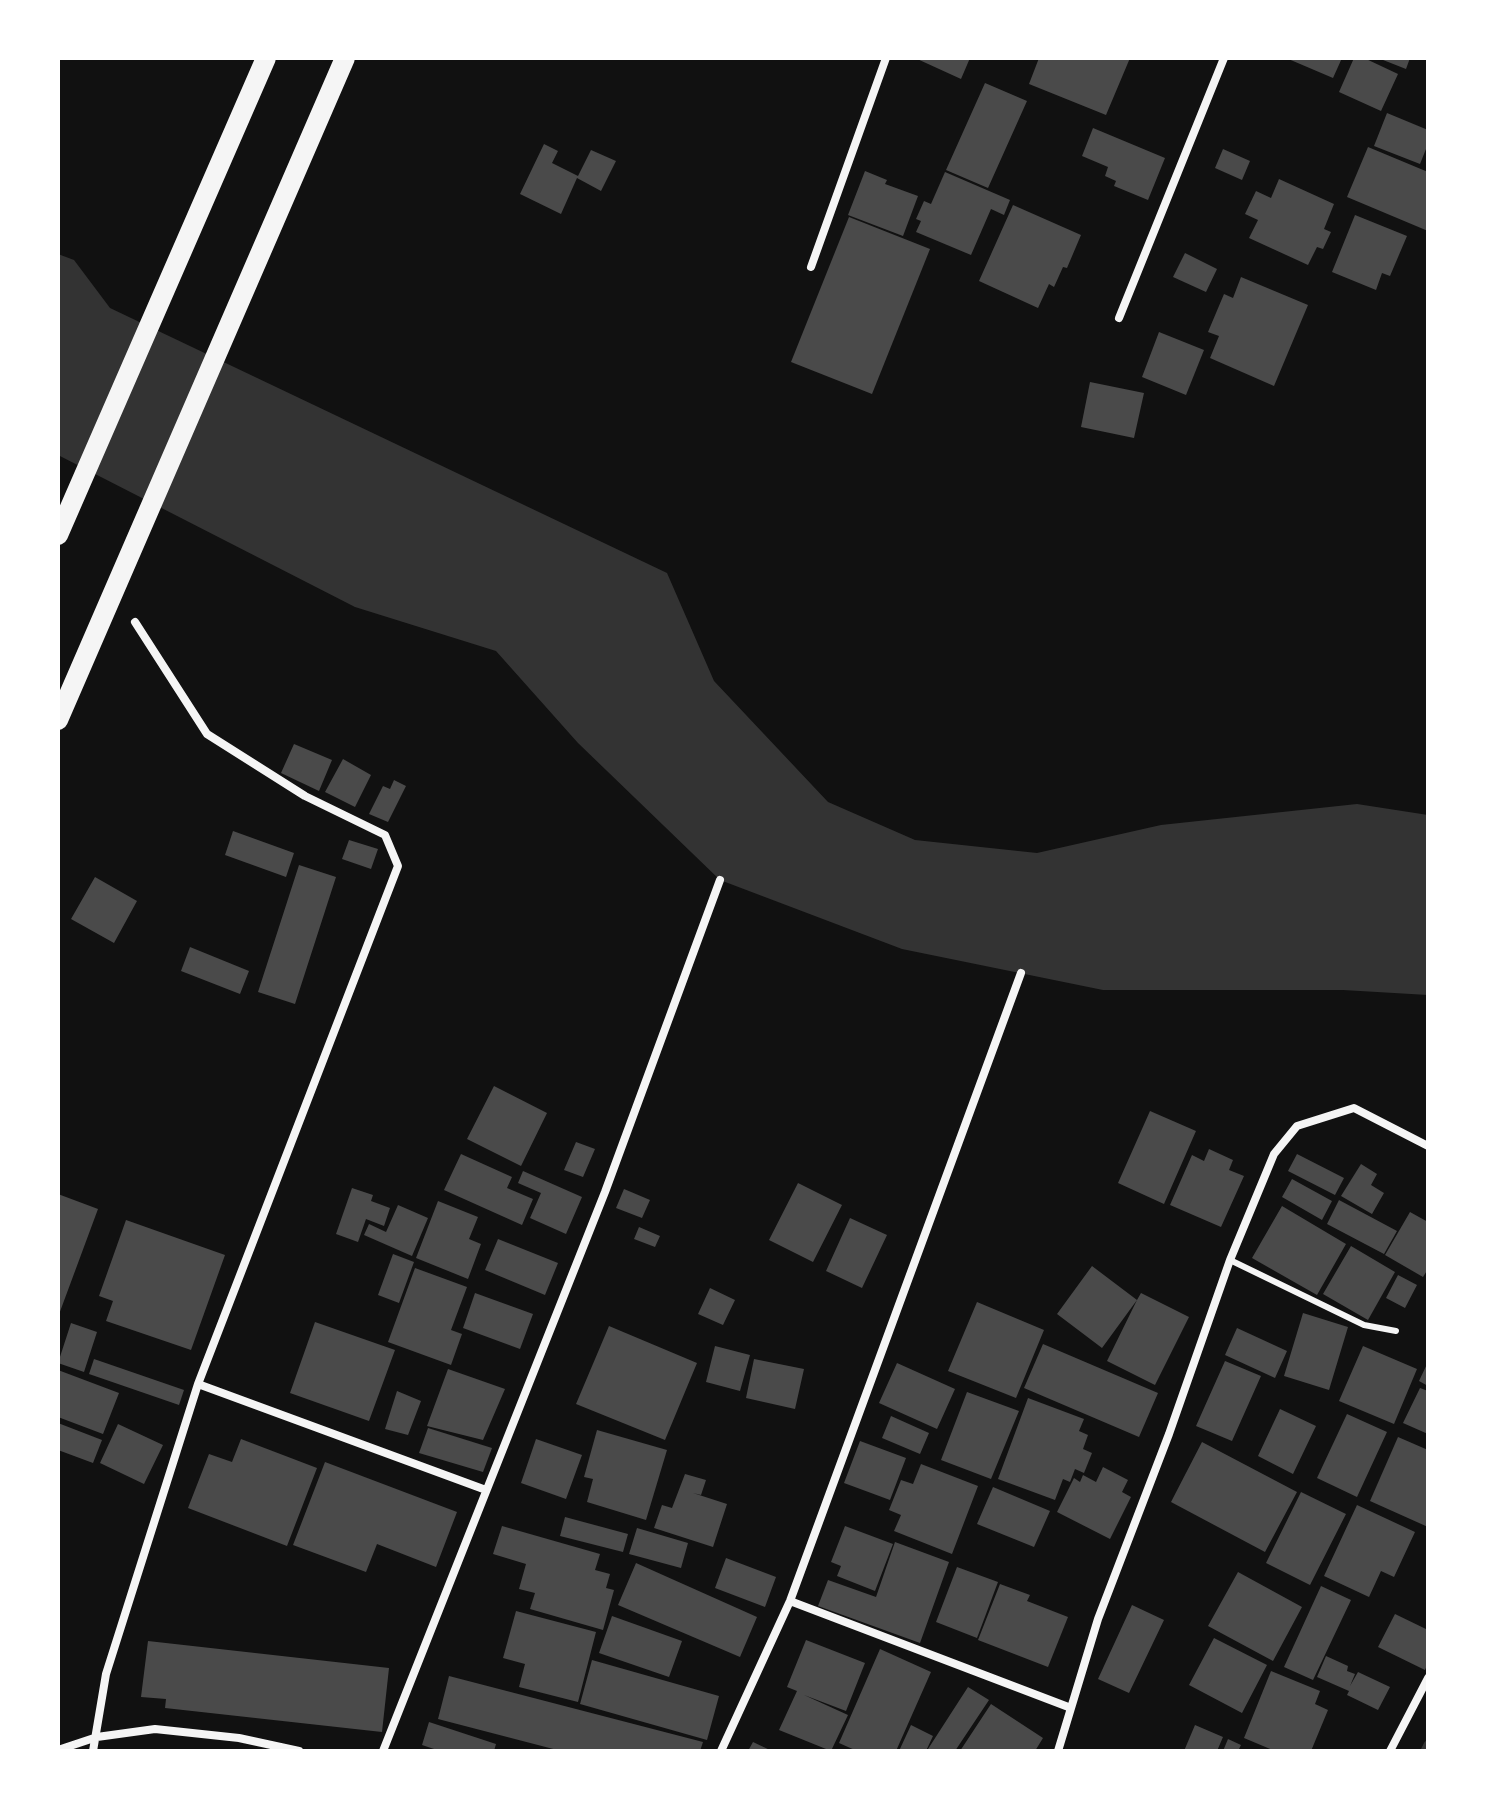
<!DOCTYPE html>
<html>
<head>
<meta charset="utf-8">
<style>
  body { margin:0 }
  #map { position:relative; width:1486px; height:1809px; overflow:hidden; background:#111; font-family:Helvetica,sans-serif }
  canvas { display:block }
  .frame { position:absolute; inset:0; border:60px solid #fff; pointer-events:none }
</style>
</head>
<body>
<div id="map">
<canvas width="1486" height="1809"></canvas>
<div class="frame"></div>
</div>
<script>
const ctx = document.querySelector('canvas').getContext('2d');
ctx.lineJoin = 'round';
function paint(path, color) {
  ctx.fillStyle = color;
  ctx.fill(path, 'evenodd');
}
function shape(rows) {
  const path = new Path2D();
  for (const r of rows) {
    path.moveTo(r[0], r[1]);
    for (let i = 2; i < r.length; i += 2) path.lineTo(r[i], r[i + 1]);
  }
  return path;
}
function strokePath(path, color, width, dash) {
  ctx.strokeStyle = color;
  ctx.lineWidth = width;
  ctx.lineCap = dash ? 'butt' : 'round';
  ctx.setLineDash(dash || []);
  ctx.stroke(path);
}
const water = shape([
  [58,254,74,260,110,308,667,573,714,681,828,802,915,840,1037,853,1161,825,1357,804,1428,815,1428,995,1343,990,1103,990,902,949,720,880,578,743,496,651,355,607,58,455]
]);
const stream = shape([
  [1425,1751,1428,1745]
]);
const building = shape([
  [915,58,970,58,961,79],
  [1039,58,1130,58,1106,115,1029,84],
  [1286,58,1342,58,1333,78],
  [1354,58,1364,58,1398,74,1381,111,1339,92],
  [1378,58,1410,58,1406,69],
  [985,83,1027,101,988,188,946,170],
  [1387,113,1428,130,1428,144,1420,164,1374,146],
  [1093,128,1165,158,1148,200,1114,186,1116,181,1105,176,1108,167,1082,156],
  [544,144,558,151,552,163,578,176,591,150,616,161,601,191,577,178,561,214,520,194],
  [1368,147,1428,172,1428,231,1347,197],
  [1223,149,1250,161,1242,180,1215,168],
  [865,171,887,180,885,184,918,196,903,236,848,215],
  [945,172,1010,200,1004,215,991,209,971,255,916,232,921,221,916,219,924,201,931,204],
  [1279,179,1334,204,1324,229,1331,232,1323,249,1317,247,1308,265,1249,238,1258,220,1245,214,1256,191,1271,198],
  [1013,205,1081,235,1067,268,1063,267,1054,287,1049,284,1038,308,979,281],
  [1355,215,1407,236,1390,276,1382,273,1376,290,1332,272],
  [849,217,930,249,872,394,791,362],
  [1185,253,1217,269,1206,292,1173,277],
  [1241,277,1308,305,1274,386,1210,358,1219,336,1208,332,1224,294,1233,298],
  [1159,332,1204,350,1186,395,1142,377],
  [1090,382,1144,393,1134,438,1081,427],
  [294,744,332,760,319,791,281,773],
  [343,759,371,775,355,807,325,792],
  [394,780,406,786,388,822,369,814,383,786,390,789],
  [233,831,294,853,286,877,225,855],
  [349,840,378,849,371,869,342,859],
  [299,865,336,877,295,1004,258,992],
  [95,877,137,901,114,943,71,919],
  [190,947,249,971,240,994,181,971],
  [494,1086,547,1113,521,1166,467,1139],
  [1150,1111,1196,1131,1164,1204,1118,1183],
  [576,1142,595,1149,583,1177,564,1170],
  [1209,1149,1233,1160,1229,1170,1244,1176,1221,1227,1170,1205,1192,1155,1204,1161],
  [461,1154,512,1177,507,1188,533,1199,522,1225,444,1190],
  [1297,1154,1344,1178,1335,1195,1288,1171],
  [1361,1164,1377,1174,1371,1185,1384,1193,1372,1214,1341,1196],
  [523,1171,582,1197,566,1234,530,1218,541,1193,518,1183],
  [1292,1179,1332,1201,1322,1220,1282,1197],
  [798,1183,842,1205,813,1262,769,1240],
  [352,1188,373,1195,371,1201,390,1208,384,1226,366,1219,358,1242,336,1234],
  [624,1189,650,1200,642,1218,616,1208],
  [58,1194,98,1209,58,1317],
  [1339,1200,1397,1231,1384,1254,1327,1224],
  [438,1201,478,1217,469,1239,481,1244,468,1279,416,1258],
  [398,1205,428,1218,412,1256,364,1235,369,1224,386,1232],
  [1282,1206,1346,1244,1317,1295,1252,1258],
  [1410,1212,1428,1222,1428,1269,1423,1277,1385,1255],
  [850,1218,887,1235,862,1288,826,1271],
  [126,1220,225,1255,191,1350,106,1321,113,1301,99,1296],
  [639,1227,660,1236,655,1247,634,1239],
  [498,1239,558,1263,545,1295,485,1270],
  [1351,1246,1395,1272,1368,1320,1323,1294],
  [393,1254,414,1262,399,1303,378,1295],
  [1092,1266,1137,1300,1141,1293,1189,1317,1155,1385,1107,1361,1137,1300,1102,1348,1057,1314],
  [415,1268,467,1287,451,1330,462,1334,451,1365,388,1342],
  [1398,1275,1417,1285,1405,1308,1386,1298],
  [710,1288,735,1300,723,1325,698,1314],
  [475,1293,533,1314,520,1349,463,1328],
  [977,1302,1044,1330,1016,1398,948,1371],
  [1303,1313,1348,1327,1329,1390,1284,1376],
  [315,1322,395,1350,369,1421,290,1393],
  [71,1323,97,1332,84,1372,58,1363],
  [609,1326,697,1363,665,1440,576,1404],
  [1237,1328,1287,1351,1275,1378,1225,1355],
  [1043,1344,1158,1393,1139,1437,1024,1388],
  [715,1346,750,1355,740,1391,706,1382],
  [1363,1346,1417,1369,1394,1424,1339,1401],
  [94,1359,184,1390,179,1405,89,1374],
  [754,1359,804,1369,795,1409,746,1398],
  [1225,1361,1261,1376,1232,1441,1196,1426],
  [1428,1362,1428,1386,1419,1381],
  [897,1363,955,1389,937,1429,879,1403],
  [448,1369,505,1389,483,1440,427,1426],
  [58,1370,119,1393,103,1434,58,1417],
  [1420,1388,1428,1391,1428,1434,1403,1423],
  [397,1391,421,1401,408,1435,385,1429],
  [967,1392,1019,1411,991,1479,941,1460],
  [1028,1398,1084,1419,1079,1431,1088,1435,1083,1449,1092,1453,1084,1473,1075,1469,1070,1482,1063,1479,1055,1500,998,1479],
  [1280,1409,1316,1426,1293,1474,1258,1456],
  [1347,1414,1387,1432,1357,1497,1317,1478],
  [891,1416,929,1433,920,1454,882,1438],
  [58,1423,102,1440,93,1463,58,1450],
  [118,1424,163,1445,144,1484,100,1463],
  [428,1428,492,1448,483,1472,419,1453],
  [597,1430,667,1450,646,1520,587,1502,593,1479,584,1477],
  [1398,1437,1428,1450,1428,1527,1370,1501],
  [241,1439,317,1468,287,1546,188,1508,209,1454,232,1462],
  [536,1439,582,1455,566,1499,521,1483],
  [860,1441,906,1458,890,1500,844,1483],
  [1202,1442,1297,1492,1265,1552,1171,1502],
  [325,1462,457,1512,436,1567,377,1544,366,1572,293,1545],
  [921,1464,978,1486,952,1554,894,1531,901,1515,889,1510,901,1480,913,1484],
  [1103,1467,1128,1480,1122,1492,1131,1497,1110,1539,1057,1512,1074,1478,1080,1482,1083,1475,1096,1482],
  [685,1474,706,1480,701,1495,693,1493,727,1504,713,1547,654,1528,662,1505,672,1508],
  [993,1487,1050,1511,1034,1547,977,1524],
  [1301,1492,1346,1514,1310,1585,1266,1563],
  [1357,1505,1415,1532,1394,1577,1381,1571,1369,1597,1324,1576],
  [565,1517,628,1534,623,1552,560,1536],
  [502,1526,600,1554,595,1570,610,1574,606,1588,614,1590,603,1630,530,1609,535,1593,519,1589,526,1564,493,1554],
  [845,1526,893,1544,875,1591,837,1576,841,1566,831,1562],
  [637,1528,688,1543,681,1568,629,1554],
  [895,1542,949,1562,920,1643,818,1606,828,1580,876,1597],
  [726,1558,776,1577,765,1607,715,1588],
  [636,1563,757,1617,740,1657,618,1605],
  [957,1567,998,1582,977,1638,936,1622],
  [1238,1572,1302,1607,1273,1661,1208,1626],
  [1000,1584,1030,1595,1027,1601,1068,1617,1048,1667,978,1640],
  [1321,1586,1351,1600,1313,1680,1284,1667],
  [1132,1605,1164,1620,1129,1693,1098,1679],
  [516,1611,596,1632,578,1702,519,1687,525,1664,503,1658],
  [1395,1614,1428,1630,1428,1663,1425,1670,1378,1647],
  [612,1616,682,1641,669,1677,599,1653],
  [1214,1638,1267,1665,1242,1713,1189,1685],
  [806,1640,865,1663,846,1711,804,1695,848,1715,831,1751,779,1730,797,1691,787,1687],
  [148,1641,389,1668,382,1732,165,1708,166,1699,141,1697],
  [880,1649,931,1672,896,1751,857,1751,839,1743],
  [1326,1656,1348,1666,1347,1671,1355,1674,1350,1686,1358,1672,1390,1687,1378,1710,1347,1695,1349,1691,1317,1677],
  [592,1660,719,1696,707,1740,580,1704],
  [1271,1671,1320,1691,1315,1704,1328,1710,1311,1751,1275,1751,1244,1738],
  [449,1676,703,1742,700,1751,561,1751,438,1719],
  [968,1687,989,1700,955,1751,932,1751,928,1749],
  [991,1704,1043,1738,1035,1751,960,1751],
  [429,1722,496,1744,494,1751,440,1751,422,1745],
  [911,1725,933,1736,926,1751,899,1751],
  [1195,1725,1223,1737,1217,1751,1184,1751],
  [1228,1739,1241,1745,1238,1751,1223,1751],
  [753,1742,772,1751,748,1751]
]);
const service = shape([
  [1230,1260,1364,1325,1396,1331]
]);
const minor = shape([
  [811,267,886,58],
  [1119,318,1224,58],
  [198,1384,486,1490],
  [790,1601,1071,1708],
  [58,1750,97,1737,155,1729,239,1738,299,1751],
  [93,1751,106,1674,198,1384,398,866,385,835,305,796,207,734,135,622],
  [383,1751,605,1192,720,880],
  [721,1751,790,1601,1021,973],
  [1058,1751,1098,1619,1169,1434,1230,1260,1274,1154,1297,1126,1354,1108,1428,1146],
  [1390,1751,1428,1678]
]);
const trunk = shape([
  [58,535,266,58],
  [58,720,345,58]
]);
paint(water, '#333');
strokePath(stream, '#333', 9);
paint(building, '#4a4a4a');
strokePath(service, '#f5f5f5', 6);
strokePath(minor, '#f5f5f5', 8);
strokePath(trunk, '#f5f5f5', 20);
</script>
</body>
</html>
